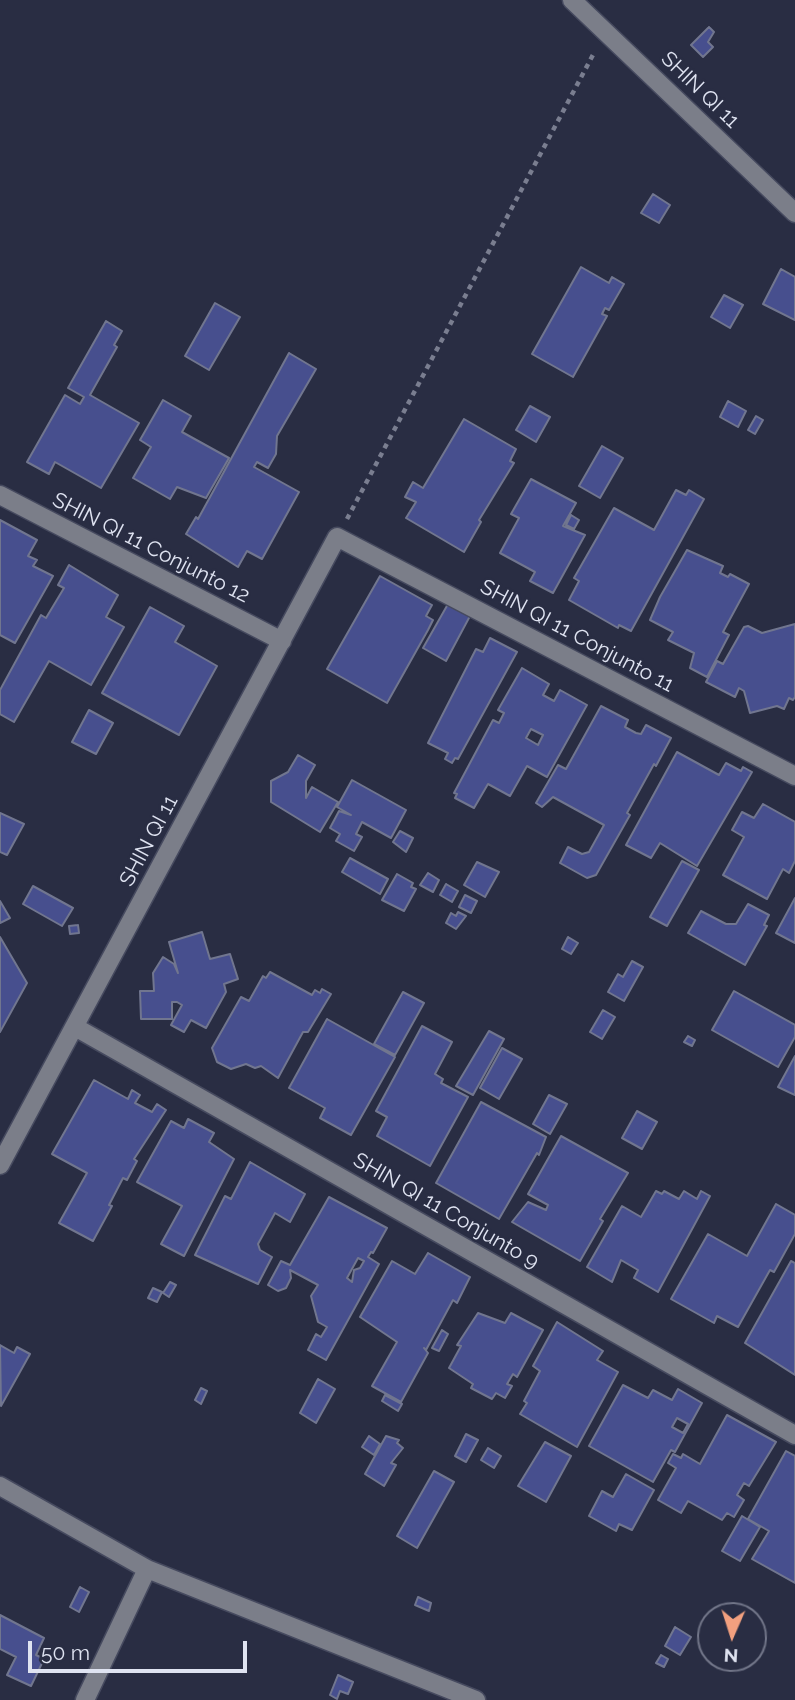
<!DOCTYPE html>
<html>
<head>
<meta charset="utf-8">
<style>
  body { margin:0 }
  #map { position:relative; width:795px; height:1700px; overflow:hidden; background:#292d43; font-family:Raleway,sans-serif }
  canvas { display:block }
  .north { position:absolute; left:697px; top:1602px; width:70px; height:70px; box-sizing:border-box; background:#292d43; border:2px solid #727689; border-radius:50%; rotate:183deg; font-size:19px; font-weight:700; line-height:28px; text-align:center; color:#dfe3f1 }
  .north::after { content:''; display:block; margin:auto; width:24px; height:32px; background:#f2a07f; clip-path:polygon(50% 0,100% 100%,50% 72%,0 100%) }
  .scale { position:absolute; left:28px; top:1641px; width:219px; height:32px; box-sizing:border-box; border:4px solid #dfe3f1; border-top:0; padding-left:9px; font-size:21px; line-height:24px; white-space:nowrap; color:#dfe3f1; -webkit-text-stroke:5px #292d43; paint-order:stroke }
</style>
</head>
<body>
<div id="map">
<canvas width="795" height="1700"></canvas>
<div class="north">N</div>
<div class="scale">50 m</div>
</div>
<script>
const ctx = document.querySelector('canvas').getContext('2d');
ctx.lineJoin = 'round';
function paint(path, color) {
  ctx.fillStyle = color;
  ctx.fill(path, 'evenodd');
}
function shape(rows) {
  const path = new Path2D();
  for (const r of rows) {
    path.moveTo(r[0], r[1]);
    for (let i = 2; i < r.length; i += 2) path.lineTo(r[i], r[i + 1]);
  }
  return path;
}
function strokePath(path, color, width, dash) {
  ctx.strokeStyle = color;
  ctx.lineWidth = width;
  ctx.lineCap = dash ? 'butt' : 'round';
  ctx.setLineDash(dash || []);
  ctx.stroke(path);
}
function write(font, color, halo, rows, align = 'center') {
  ctx.font = font + ' Raleway,sans-serif';
  ctx.lineWidth = 5;
  ctx.setLineDash([]);
  ctx.textBaseline = 'middle';
  ctx.strokeStyle = halo;
  ctx.fillStyle = color;
  for (const [text, x, y, turn = 0] of rows) {
    ctx.save();
    ctx.translate(x, y);
    ctx.rotate((+turn || 0) * Math.PI / 180);
    ctx.textAlign = isNaN(turn) ? turn : align;
    if (halo) ctx.strokeText(text, 0, 0);
    ctx.fillText(text, 0, 0);
    ctx.restore();
  }
}
const building = shape([
  [709,27,714,32,708,42,713,47,703,57,691,45,709,27],
  [653,194,670,205,659,223,641,213,653,194],
  [581,267,609,283,612,277,624,284,609,310,605,308,602,314,607,316,573,377,532,354,581,267],
  [781,269,795,277,795,320,763,304,781,269],
  [724,295,743,305,730,328,711,317,724,295],
  [215,303,240,317,209,370,185,356,215,303],
  [106,321,122,331,114,345,117,347,90,395,139,423,101,488,55,462,49,474,27,462,65,395,80,404,84,397,68,388,106,321],
  [289,353,316,369,277,436,276,454,268,468,257,462,254,467,299,492,262,559,247,551,238,567,186,534,196,517,198,519,289,353],
  [163,400,191,416,182,432,229,458,206,498,177,487,170,499,133,478,151,447,140,440,163,400],
  [728,401,746,411,738,427,720,417,728,401],
  [530,406,550,417,536,442,516,430,530,406],
  [756,416,763,420,755,434,748,430,756,416],
  [464,419,516,449,510,461,514,463,479,520,481,522,464,552,406,518,416,502,405,497,413,482,423,488,464,419],
  [602,446,623,458,600,498,579,486,602,446],
  [531,479,576,503,563,526,585,535,553,593,530,581,535,572,500,553,519,518,511,514,531,479],
  [676,490,686,495,689,490,704,499,631,631,619,625,618,628,569,600,579,581,574,578,614,508,654,530,676,490],
  [571,515,579,520,574,529,566,525,571,515],
  [0,520,37,540,28,556,37,560,33,566,53,576,15,643,0,635,0,520],
  [687,550,723,566,720,573,728,577,730,574,749,584,723,632,729,635,707,677,690,668,694,653,668,640,673,632,650,620,660,597,687,550],
  [69,565,118,595,106,617,124,627,91,685,49,661,14,722,0,714,0,690,41,615,46,618,64,588,58,585,69,565],
  [380,576,432,605,426,616,433,620,428,630,387,703,327,669,380,576],
  [448,604,470,616,446,661,423,648,448,604],
  [150,607,184,626,175,642,217,666,179,735,102,693,150,607],
  [795,624,795,697,793,700,789,698,784,709,777,706,750,713,744,691,739,688,735,697,706,682,717,661,723,664,744,627,748,626,762,633,795,624],
  [490,638,517,652,458,759,455,758,452,763,445,759,448,753,428,743,476,649,483,652,490,638],
  [522,668,549,684,543,695,554,701,560,690,587,705,547,777,527,766,510,796,488,784,474,808,455,798,457,794,454,793,493,720,499,723,504,713,498,710,522,668],
  [531,729,543,735,538,745,526,738,531,729],
  [601,706,628,720,625,727,636,733,641,734,646,725,671,738,656,766,654,764,627,813,630,815,596,875,587,878,560,863,568,847,582,854,589,852,604,825,553,797,542,807,536,803,558,765,566,769,601,706],
  [89,710,113,723,96,754,72,742,89,710],
  [677,752,719,775,726,763,741,771,743,767,752,772,697,866,660,843,651,858,626,845,677,752],
  [298,755,315,765,306,781,306,798,312,787,338,802,320,832,271,802,271,781,288,772,298,755],
  [352,780,406,810,391,838,362,822,356,834,362,837,354,851,336,841,340,834,330,828,339,811,351,815,337,807,352,780],
  [763,804,795,822,795,861,789,873,783,869,767,899,723,875,744,837,732,830,742,812,754,818,763,804],
  [0,813,24,824,7,855,0,852,0,813],
  [400,831,413,838,406,852,393,842,400,831],
  [350,858,388,879,380,894,342,872,350,858],
  [682,861,699,870,667,926,650,917,682,861],
  [477,862,499,872,485,897,464,885,477,862],
  [428,873,439,880,433,892,420,885,428,873],
  [397,874,413,883,411,887,416,889,404,911,382,900,397,874],
  [446,884,458,891,452,902,440,895,446,884],
  [33,886,73,908,62,926,23,904,33,886],
  [465,895,477,901,471,913,459,907,465,895],
  [795,898,795,943,776,933,795,898],
  [0,901,10,918,0,923,0,901],
  [748,904,769,915,764,925,767,926,745,965,688,933,701,911,726,924,736,924,748,904],
  [458,912,466,916,456,929,446,923,451,913,456,916,458,912],
  [78,925,79,933,70,934,69,926,78,925],
  [202,932,210,959,230,954,238,979,224,984,226,992,206,1028,191,1020,184,1032,171,1025,182,1005,177,1002,172,1002,172,1019,141,1019,140,991,154,991,153,973,163,957,174,964,178,973,169,942,202,932],
  [0,937,27,983,0,1032,0,937],
  [568,937,578,943,571,954,562,949,568,937],
  [632,961,643,967,624,1001,608,992,618,974,623,977,632,961],
  [270,972,312,995,315,990,320,993,322,989,331,994,308,1032,303,1032,278,1078,261,1066,255,1068,246,1064,231,1069,217,1062,212,1048,241,997,249,1001,263,976,266,978,270,972],
  [734,991,795,1025,795,1037,778,1067,712,1030,734,991],
  [403,992,424,1003,395,1055,374,1044,403,992],
  [603,1010,615,1017,602,1039,590,1032,603,1010],
  [327,1019,395,1057,351,1135,320,1118,325,1108,289,1088,327,1019],
  [422,1026,452,1042,435,1074,443,1079,441,1083,468,1097,430,1166,377,1136,387,1117,376,1111,422,1026],
  [489,1031,504,1039,473,1095,456,1086,489,1031],
  [688,1036,695,1040,692,1046,684,1042,688,1036],
  [502,1048,522,1059,499,1099,480,1088,502,1048],
  [795,1056,795,1095,778,1087,795,1056],
  [94,1080,128,1099,132,1090,140,1095,135,1103,152,1112,157,1104,166,1110,134,1159,137,1161,127,1180,123,1178,109,1205,112,1206,93,1241,59,1223,87,1173,52,1154,94,1080],
  [549,1095,567,1104,550,1134,533,1124,549,1095],
  [481,1102,546,1137,539,1155,537,1153,499,1219,436,1183,481,1102],
  [637,1111,657,1122,642,1149,622,1138,637,1111],
  [188,1119,214,1133,209,1142,234,1159,184,1256,161,1244,182,1206,137,1182,171,1121,184,1128,188,1119],
  [561,1136,628,1173,600,1219,603,1221,580,1261,512,1222,528,1202,546,1210,548,1205,528,1194,561,1136],
  [250,1162,305,1194,290,1222,275,1213,258,1244,260,1250,272,1257,258,1284,195,1255,225,1196,231,1199,250,1162],
  [656,1191,662,1194,664,1191,679,1199,684,1191,697,1199,701,1191,710,1196,658,1292,634,1278,638,1270,621,1260,612,1282,587,1267,622,1206,641,1217,656,1191],
  [329,1197,387,1228,373,1253,371,1252,368,1257,379,1264,326,1360,308,1350,316,1334,321,1337,327,1327,318,1322,311,1296,318,1285,290,1270,291,1278,286,1288,278,1291,268,1285,281,1261,290,1265,329,1197],
  [358,1258,364,1261,360,1268,354,1270,352,1282,347,1278,358,1258],
  [776,1204,795,1215,795,1234,774,1272,770,1270,738,1327,717,1316,714,1323,671,1299,708,1234,747,1256,776,1204],
  [428,1253,470,1277,457,1303,453,1300,426,1350,424,1348,428,1353,401,1402,372,1386,397,1342,360,1317,392,1261,415,1274,428,1253],
  [791,1261,795,1263,795,1375,745,1343,791,1261],
  [170,1282,176,1285,169,1297,163,1293,170,1282],
  [153,1288,162,1292,157,1302,148,1298,153,1288],
  [478,1313,505,1323,511,1313,543,1330,517,1377,513,1374,507,1384,512,1386,505,1398,496,1393,492,1399,471,1388,473,1384,449,1368,461,1346,457,1345,478,1313],
  [557,1322,603,1351,597,1360,618,1372,577,1447,520,1414,527,1403,524,1401,540,1371,533,1366,557,1322],
  [442,1330,448,1334,439,1351,432,1348,442,1330],
  [0,1345,14,1353,17,1347,30,1354,1,1406,0,1345],
  [318,1379,335,1389,316,1423,300,1413,318,1379],
  [623,1385,648,1398,653,1390,672,1400,678,1389,702,1403,675,1452,671,1450,653,1482,589,1446,623,1385],
  [677,1418,688,1424,683,1433,672,1427,677,1418],
  [201,1388,207,1391,201,1404,195,1400,201,1388],
  [385,1395,402,1404,398,1411,382,1401,385,1395],
  [727,1415,776,1442,749,1486,744,1483,737,1495,744,1500,734,1517,727,1513,722,1520,688,1501,681,1513,658,1500,676,1468,668,1463,673,1454,681,1458,683,1454,700,1464,727,1415],
  [466,1434,478,1440,466,1462,455,1456,466,1434],
  [369,1436,380,1444,374,1455,362,1447,369,1436],
  [386,1436,399,1440,397,1443,403,1448,391,1463,396,1465,384,1486,365,1474,386,1436],
  [545,1442,571,1456,546,1502,518,1486,545,1442],
  [488,1448,501,1456,494,1468,481,1460,488,1448],
  [786,1451,795,1456,795,1583,752,1559,769,1531,748,1519,786,1451],
  [434,1471,454,1482,417,1548,397,1536,434,1471],
  [626,1474,654,1490,632,1530,619,1524,616,1531,589,1516,602,1491,613,1497,626,1474],
  [742,1516,760,1527,740,1561,722,1551,742,1516],
  [80,1587,89,1592,79,1612,70,1607,80,1587],
  [418,1597,431,1603,429,1611,415,1605,418,1597],
  [0,1615,44,1638,36,1655,44,1659,31,1686,7,1675,16,1657,0,1649,0,1615],
  [675,1627,691,1637,680,1655,665,1646,675,1627],
  [661,1655,668,1659,664,1667,656,1663,661,1655],
  [338,1675,353,1682,348,1694,340,1691,337,1699,330,1695,338,1675]
]);
const path = shape([
  [347,519,595,51]
]);
const minor = shape([
  [572,0,795,213],
  [0,495,282,641],
  [75,1027,795,1435],
  [0,1165,337,537,795,776],
  [0,1486,147,1569,476,1700],
  [85,1700,147,1569]
]);
const streetNames = [
  ["SHIN QI 11",700,90,44],
  ["SHIN QI 11 Conjunto 12",151,548,27],
  ["SHIN QI 11 Conjunto 11",577,636,28],
  ["SHIN QI 11",149,841,-62],
  ["SHIN QI 11 Conjunto 9",446,1211,30]
];
paint(building, '#474f8e');
strokePath(building, '#71768f', 2);
strokePath(minor, '#464a5f', 21);
strokePath(path, '#7a7e90', 4.5, [5, 5]);
strokePath(minor, '#7b7e89', 18);
write('21px', '#dfe3f1', '#292d43', streetNames);
</script>
</body>
</html>
